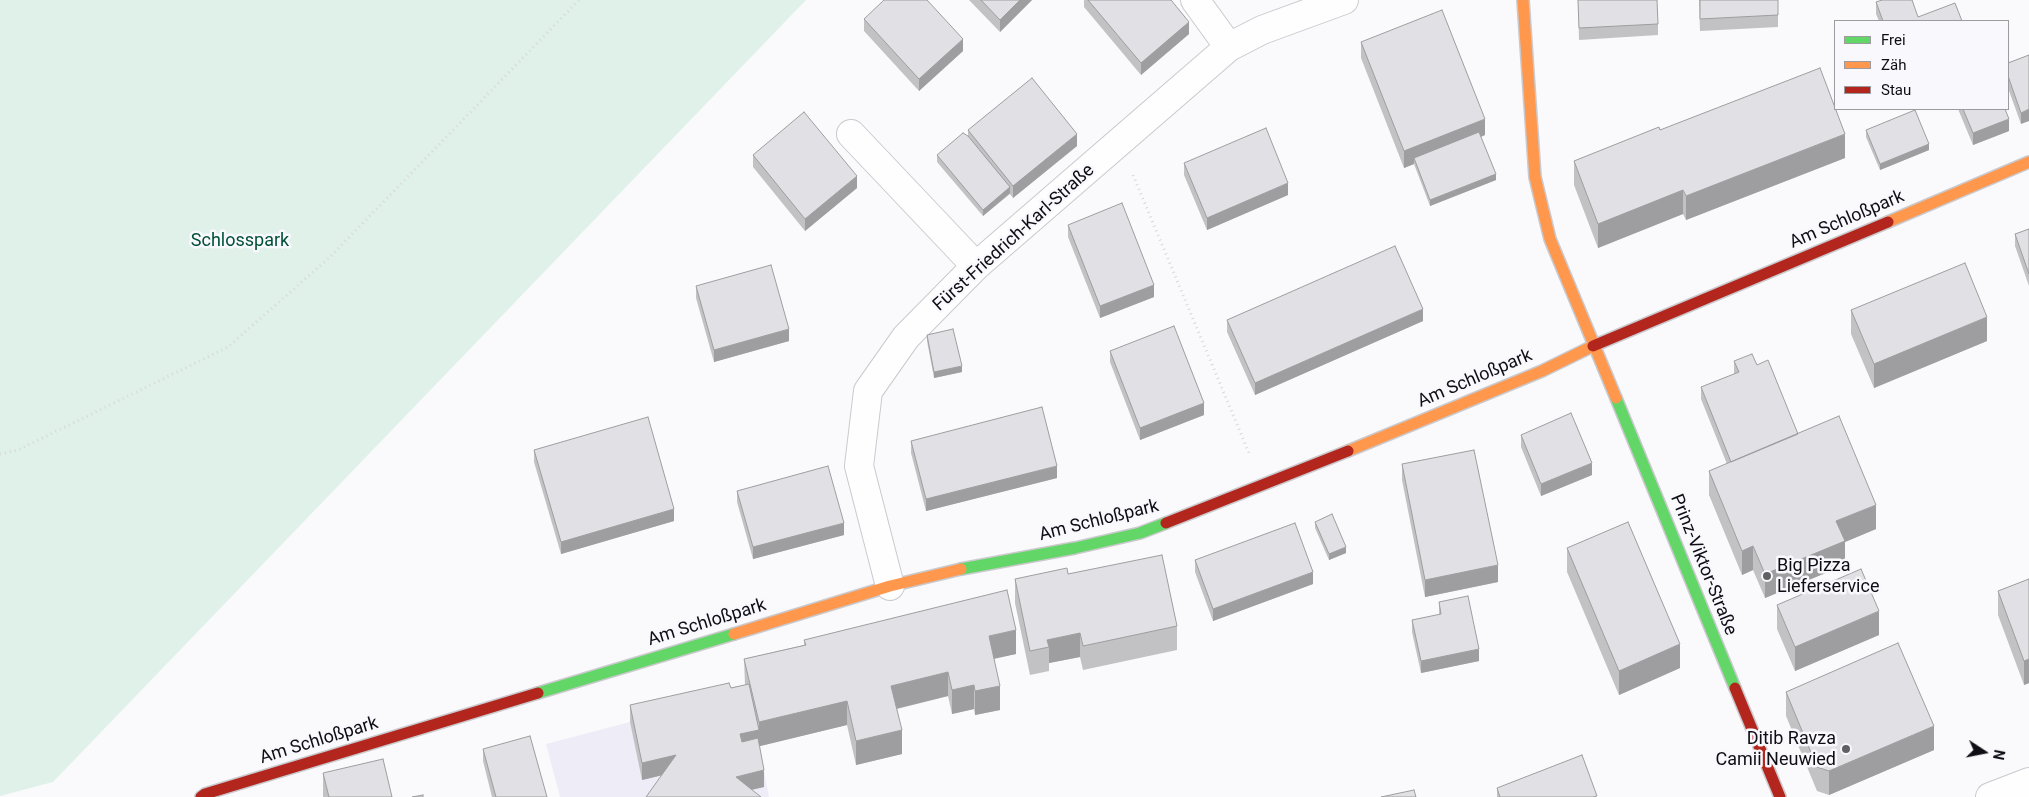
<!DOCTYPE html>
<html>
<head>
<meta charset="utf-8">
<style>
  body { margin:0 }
  #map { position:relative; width:2029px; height:797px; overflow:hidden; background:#fafafc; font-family:Roboto,sans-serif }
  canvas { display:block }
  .legend { position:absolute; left:1834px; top:20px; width:175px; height:90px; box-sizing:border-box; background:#f9f9fd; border:1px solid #9b9ba0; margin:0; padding:6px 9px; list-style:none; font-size:15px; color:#0f0e14 }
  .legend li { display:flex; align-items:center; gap:10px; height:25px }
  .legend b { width:25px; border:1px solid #9b9ba0 }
  .north { position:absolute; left:1959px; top:727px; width:50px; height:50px; -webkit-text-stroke:4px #f9f9fd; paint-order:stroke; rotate:101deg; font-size:14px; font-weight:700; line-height:20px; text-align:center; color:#0f0e14 }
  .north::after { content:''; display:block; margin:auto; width:18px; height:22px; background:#0f0e14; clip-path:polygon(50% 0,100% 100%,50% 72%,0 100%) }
</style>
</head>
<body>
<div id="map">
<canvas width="2029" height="797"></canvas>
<ul class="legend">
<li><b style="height:6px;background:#63d668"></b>Frei</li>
<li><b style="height:6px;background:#ff974d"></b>Zäh</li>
<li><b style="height:6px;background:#b3261e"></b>Stau</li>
</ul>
<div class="north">N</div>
</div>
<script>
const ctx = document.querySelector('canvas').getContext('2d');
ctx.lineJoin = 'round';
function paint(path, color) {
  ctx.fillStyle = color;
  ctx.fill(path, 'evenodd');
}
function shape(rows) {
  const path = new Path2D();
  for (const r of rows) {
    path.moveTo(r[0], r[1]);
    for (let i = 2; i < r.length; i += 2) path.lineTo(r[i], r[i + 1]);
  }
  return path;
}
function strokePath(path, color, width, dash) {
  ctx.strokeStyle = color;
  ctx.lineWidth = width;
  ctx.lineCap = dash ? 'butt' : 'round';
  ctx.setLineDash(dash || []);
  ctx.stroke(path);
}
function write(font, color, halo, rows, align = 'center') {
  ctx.font = font + ' Roboto,sans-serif';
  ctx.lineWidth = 5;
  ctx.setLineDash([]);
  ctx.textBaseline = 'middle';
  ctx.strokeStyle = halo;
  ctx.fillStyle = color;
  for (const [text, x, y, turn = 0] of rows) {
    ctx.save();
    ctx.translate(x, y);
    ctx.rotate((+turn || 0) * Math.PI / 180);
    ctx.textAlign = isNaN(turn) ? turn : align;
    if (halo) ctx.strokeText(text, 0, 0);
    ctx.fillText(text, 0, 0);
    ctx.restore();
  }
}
const built = shape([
  [630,722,759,746,769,797,560,797,546,744]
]);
const green = shape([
  [0,0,806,0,53,782,0,796]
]);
const path = shape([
  [1133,175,1249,453],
  [0,454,18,450,228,347,330,257,579,0]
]);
const street = shape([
  [1195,0,1229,47],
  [851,134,976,266],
  [890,586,859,466,868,391,906,337,976,266,1229,47,1262,30,1344,0],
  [1990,797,2029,782]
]);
const fast = shape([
  [1616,398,1735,688],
  [961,569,1075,548,1140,533,1166,523],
  [538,693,734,634]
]);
const slow = shape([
  [1523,0,1535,177,1550,239,1616,398],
  [1888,222,2029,162],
  [1348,451,1542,371,1593,346],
  [734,634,890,586,961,569]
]);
const jam = shape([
  [1593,346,1888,222],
  [1166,523,1348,451],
  [1735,688,1780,797],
  [201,797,205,794,538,693]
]);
const wall = shape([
  [969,0,1032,0,1000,32],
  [1084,0,1171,0,1189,34,1141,75,1084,7],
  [1578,0,1658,24,1658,35,1579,40],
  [1699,0,1778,0,1778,27,1700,31],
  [1876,2,1918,17,1962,21,1879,21,1876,14],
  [864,19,963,51,919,91,864,31],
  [1361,42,1485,135,1481,137,1496,180,1430,206,1414,164,1404,168,1361,58],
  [2029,55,2021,124,2008,88,2008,63],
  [1958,109,2005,109,2009,131,1973,145],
  [968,130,1077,146,1013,198,1010,194,983,216,937,162,937,155,968,136],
  [1660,130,1845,158,1686,220,1683,214,1598,248,1574,185,1574,161],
  [1866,130,1929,150,1880,170,1866,137],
  [753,155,857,188,805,231,753,167],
  [1184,163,1288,195,1207,230,1184,175],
  [1068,225,1154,297,1100,318,1068,237],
  [2029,229,2029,286,2015,246,2015,234],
  [696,286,789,341,714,362,696,298],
  [1851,310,1987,341,1874,388,1851,334],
  [1227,320,1423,321,1255,395,1227,332],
  [927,335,962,372,934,378,927,341],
  [1110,351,1204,415,1140,440,1110,362],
  [1734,361,1757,365,1798,434,1876,529,1845,542,1845,565,1765,598,1753,570,1742,575,1709,495,1709,471,1727,464,1701,399,1701,387,1734,374],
  [1521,435,1592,475,1541,496,1521,447],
  [911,441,1057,478,926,511,911,453],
  [534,450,674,521,561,554,534,462],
  [1402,464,1498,582,1425,597,1402,480],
  [737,491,844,535,753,559,737,502],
  [1315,522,1346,553,1329,560,1315,528],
  [1567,548,1680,668,1619,695,1567,572],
  [1195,560,1313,584,1213,621,1195,572],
  [1068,574,1177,626,1177,650,1083,670,1080,657,1049,663,1049,671,1030,675,1015,603,1015,579],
  [2029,579,2029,683,2024,685,1998,615,1998,591],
  [1439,602,1479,661,1421,673,1412,632,1412,620,1439,615],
  [1777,605,1879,635,1795,671,1777,629],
  [804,640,1016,654,994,658,1000,710,975,715,974,709,952,714,948,696,897,709,902,754,856,765,847,725,759,746,764,787,752,790,662,775,642,780,630,722,630,705,745,685,744,659,804,645],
  [1786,692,1934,750,1829,795,1817,791,1786,716],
  [483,749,547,797,492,797,483,761],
  [323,773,392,797,323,797],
  [1497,788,1597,797,1497,797]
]);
const shadedWall = shape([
  [1020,0,1032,0,1000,32,1000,20],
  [1189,22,1189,34,1141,75,1141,63],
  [963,39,963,51,919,91,919,79],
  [2029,109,2029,121,2021,124,2021,113],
  [1485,119,1485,135,1416,163,1414,158,1414,164,1404,168,1404,151],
  [2009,119,2009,131,1973,145,1973,133],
  [1077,134,1077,146,1013,198,1013,186],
  [1845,134,1845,158,1686,220,1686,196],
  [1929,144,1929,150,1880,170,1880,164],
  [1496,174,1496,180,1430,206,1430,200],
  [857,176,857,188,805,231,805,219],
  [1288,183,1288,195,1207,230,1207,218],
  [1010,187,1010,193,983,216,983,210],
  [1683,190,1683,214,1598,248,1598,224],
  [1154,285,1154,297,1100,318,1100,306],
  [1423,309,1423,321,1255,395,1255,383],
  [1987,317,1987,341,1874,388,1874,364],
  [789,329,789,341,714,362,714,350],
  [962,366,962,372,934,378,934,372],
  [1204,403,1204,415,1140,440,1140,428],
  [1592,463,1592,475,1541,496,1541,484],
  [1057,466,1057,478,926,511,926,499],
  [1876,505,1876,529,1845,542,1845,565,1765,598,1765,574,1836,521],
  [674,509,674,521,561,554,561,542],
  [844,523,844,535,753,559,753,547],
  [1753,546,1753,570,1742,575,1742,551],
  [1346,547,1346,553,1329,560,1329,554],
  [1498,565,1498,582,1425,597,1425,580],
  [1313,572,1313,584,1213,621,1213,609],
  [1879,611,1879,635,1795,671,1795,647],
  [1016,630,1016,654,989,660,989,636],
  [1080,633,1080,657,1049,663,1049,647,1047,640],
  [1680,644,1680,668,1619,695,1619,671],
  [1479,649,1479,661,1421,673,1421,661],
  [2029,659,2029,683,2024,685,2024,661],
  [948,672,948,696,891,710,891,686],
  [974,685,974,709,952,714,952,690],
  [1000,686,1000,710,975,715,975,691],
  [847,701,847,725,740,751,740,734,759,730,759,722],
  [1934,726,1934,750,1829,795,1829,771],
  [902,730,902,754,856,765,856,741],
  [676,755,676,772,642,780,642,763],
  [764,770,764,787,736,793,736,777]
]);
const building = shape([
  [884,0,927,0,963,39,919,79,864,19,884,0],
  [981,0,1020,0,1000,20,981,0],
  [1088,0,1171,0,1189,22,1141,63,1088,0],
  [1578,0,1657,0,1658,24,1579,28,1578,0],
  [1700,0,1778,0,1778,15,1700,19,1700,0],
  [1882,0,1912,0,1918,17,1955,3,1962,21,1883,21,1876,2,1882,0],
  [1442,10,1485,119,1404,151,1361,42,1442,10],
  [2029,55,2029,109,2021,113,2008,76,2008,63,2029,55],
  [1820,68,1845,134,1686,196,1683,190,1598,224,1574,161,1659,127,1660,130,1820,68],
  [1032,78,1077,134,1013,186,968,130,1032,78],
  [1963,109,2005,109,2009,119,1973,133,1963,109],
  [1915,110,1929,144,1880,164,1866,130,1915,110],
  [804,112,857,176,805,219,753,155,804,112],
  [1266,128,1288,183,1207,218,1184,163,1266,128],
  [1479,132,1496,174,1430,200,1414,158,1479,132],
  [963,133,968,136,1010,187,983,210,937,155,963,133],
  [1122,203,1154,285,1100,306,1068,225,1122,203],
  [2029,229,2029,274,2015,234,2029,229],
  [1395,246,1423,309,1255,383,1227,320,1395,246],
  [1965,263,1987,317,1874,364,1851,310,1965,263],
  [771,265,789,329,714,350,696,286,771,265],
  [1174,326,1204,403,1140,428,1110,351,1174,326],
  [953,329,962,366,934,372,927,335,953,329],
  [1752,354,1757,365,1768,360,1798,434,1731,462,1701,387,1739,372,1734,361,1752,354],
  [1042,407,1057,466,926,499,911,441,1042,407],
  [1571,413,1592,463,1541,484,1521,435,1571,413],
  [1839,416,1876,505,1836,521,1845,541,1765,574,1753,546,1742,551,1709,471,1839,416],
  [648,417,674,509,561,542,534,450,648,417],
  [1474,450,1498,565,1425,580,1402,464,1474,450],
  [828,466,844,523,753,547,737,491,828,466],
  [1332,514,1346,547,1329,554,1315,522,1332,514],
  [1628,522,1680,644,1619,671,1567,548,1628,522],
  [1295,523,1313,572,1213,609,1195,560,1295,523],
  [1162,555,1177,626,1083,646,1080,633,1047,640,1049,647,1030,651,1015,579,1067,568,1068,574,1162,555],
  [1861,569,1879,611,1795,647,1777,605,1861,569],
  [2029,579,2029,659,2024,661,1998,591,2029,579],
  [1007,590,1016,630,989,636,1000,686,975,691,974,685,952,690,948,672,891,686,902,730,856,741,847,701,759,722,744,659,806,645,804,640,1007,590],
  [1468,596,1479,649,1421,661,1412,620,1441,614,1439,602,1468,596],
  [1898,643,1934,726,1829,771,1817,767,1786,692,1898,643],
  [729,683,731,688,749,684,759,730,740,734,742,742,758,738,764,770,736,777,761,797,646,797,676,755,642,763,630,705,729,683],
  [530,736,547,797,496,797,483,749,530,736],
  [1582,755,1597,796,1593,797,1500,797,1497,788,1582,755],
  [383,759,392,797,329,797,323,773,383,759],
  [1414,790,1416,797,1381,797,1414,790],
  [423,795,423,797,412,797,423,795]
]);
const markers = [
  [1767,576,5,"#616165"],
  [1846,749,5,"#616165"]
];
const streetNames = [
  ["Am Schloßpark",1847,220,-23],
  ["Fürst-Friedrich-Karl-Straße",1014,238,-42],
  ["Am Schloßpark",1475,379,-23],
  ["Am Schloßpark",1099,521,-14],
  ["Prinz-Viktor-Straße",1703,565,68],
  ["Am Schloßpark",707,623,-17],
  ["Am Schloßpark",319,741,-17]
];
const parkNames = [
  ["Schlosspark",240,241]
];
const poiNames = [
  ["Big Pizza",1777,566],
  ["Lieferservice",1777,587],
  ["Ditib Ravza",1836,739,"right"],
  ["Camii Neuwied",1836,760,"right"]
];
paint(built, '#eeedf7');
paint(green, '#dff1e9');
strokePath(street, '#cac9cd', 30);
strokePath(fast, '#cac9cd', 14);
strokePath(slow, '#cac9cd', 14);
strokePath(jam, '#cac9cd', 14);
strokePath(path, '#d8d8d8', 3, [1, 4]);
strokePath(street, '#fefeff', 28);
strokePath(fast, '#63d668', 11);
strokePath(slow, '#ff974d', 11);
strokePath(jam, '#b3261e', 11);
paint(wall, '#c2c2c5');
paint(shadedWall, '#9e9ea0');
paint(building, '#e1e1e5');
strokePath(building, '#9e9ea0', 1);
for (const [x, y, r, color] of markers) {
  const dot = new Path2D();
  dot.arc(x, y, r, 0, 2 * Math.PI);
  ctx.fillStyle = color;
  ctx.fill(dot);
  strokePath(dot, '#f9f9fd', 2);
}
write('18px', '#0f0e14', '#f9f9fd', streetNames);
write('18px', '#005037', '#f9f9fd', parkNames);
write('18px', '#0f0e14', '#f9f9fd', poiNames, 'left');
</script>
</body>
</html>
